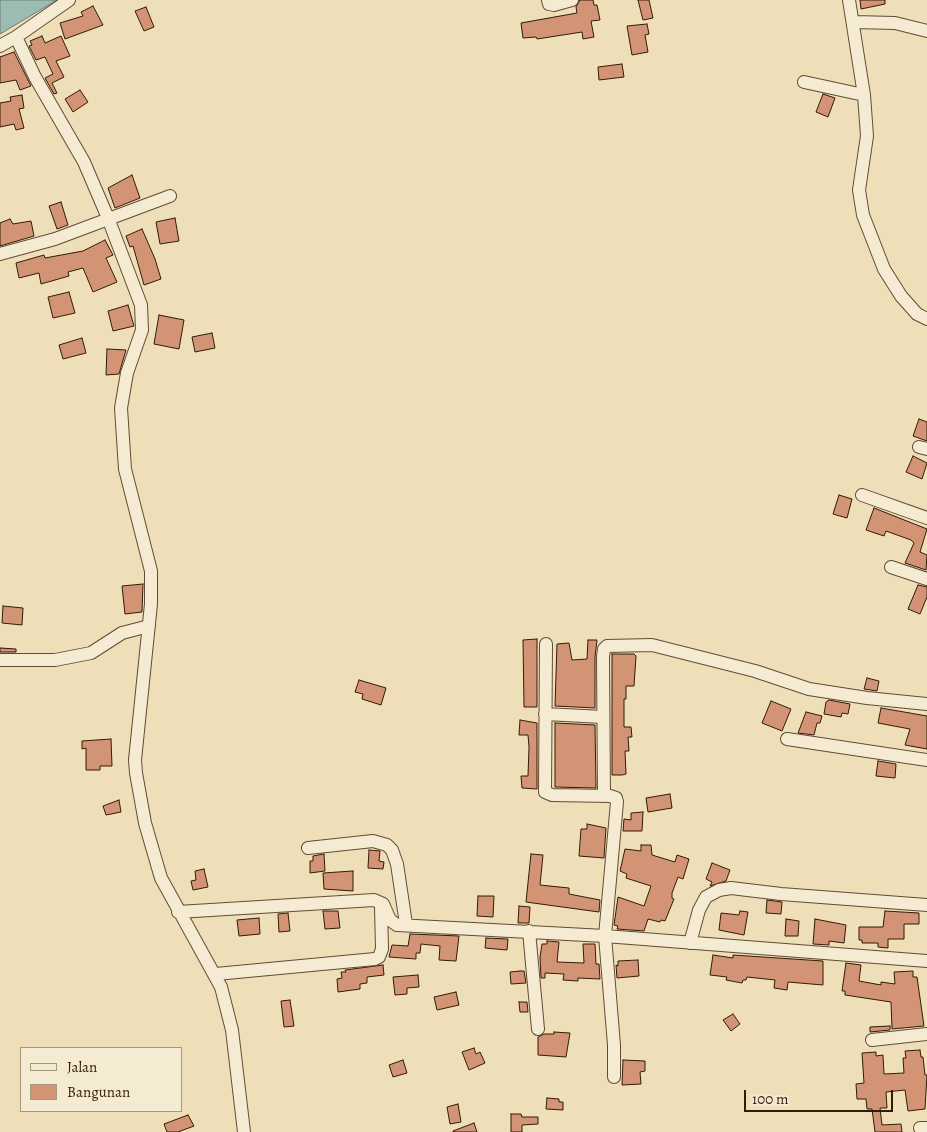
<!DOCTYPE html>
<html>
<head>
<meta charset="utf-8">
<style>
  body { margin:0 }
  #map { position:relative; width:927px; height:1132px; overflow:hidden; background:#efdfb9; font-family:Alegreya,serif }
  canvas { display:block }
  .legend { position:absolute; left:20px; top:1047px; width:162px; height:65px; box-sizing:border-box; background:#f5ead2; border:1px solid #a79781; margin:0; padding:6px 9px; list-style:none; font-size:15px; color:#311b07 }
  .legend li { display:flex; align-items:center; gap:10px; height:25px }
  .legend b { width:25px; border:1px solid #a79781 }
  .scale { position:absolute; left:744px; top:1090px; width:149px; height:22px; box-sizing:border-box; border:2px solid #311b07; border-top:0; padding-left:6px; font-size:15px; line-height:18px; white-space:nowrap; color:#311b07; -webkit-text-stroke:4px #f5ead2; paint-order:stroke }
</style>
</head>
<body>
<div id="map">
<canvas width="927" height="1132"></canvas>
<ul class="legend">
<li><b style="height:6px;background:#f5ead2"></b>Jalan</li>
<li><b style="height:14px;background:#d39375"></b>Bangunan</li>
</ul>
<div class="scale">100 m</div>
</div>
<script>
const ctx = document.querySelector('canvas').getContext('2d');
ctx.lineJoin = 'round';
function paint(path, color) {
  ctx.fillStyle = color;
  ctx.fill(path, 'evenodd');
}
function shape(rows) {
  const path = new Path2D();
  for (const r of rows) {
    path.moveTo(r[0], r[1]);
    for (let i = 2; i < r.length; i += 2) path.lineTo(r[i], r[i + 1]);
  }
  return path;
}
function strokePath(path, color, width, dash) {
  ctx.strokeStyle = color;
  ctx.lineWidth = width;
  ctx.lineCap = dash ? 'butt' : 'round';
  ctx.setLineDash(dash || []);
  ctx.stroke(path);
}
const water = shape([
  [0,0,57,0,0,34,0,0]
]);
const building = shape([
  [580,0,593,0,594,5,597,5,600,20,591,21,594,37,583,39,582,32,537,39,536,37,523,38,521,23,577,13,576,7,580,0],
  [638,0,649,0,653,18,643,20,638,0],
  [860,0,885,0,885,4,861,9,860,0],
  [93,6,103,25,65,39,60,23,83,16,81,12,93,6],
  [146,7,154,27,144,31,135,11,146,7],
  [647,24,649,34,645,35,648,52,632,55,627,26,647,24],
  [42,36,45,43,61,36,70,56,56,61,64,77,52,83,57,93,54,94,45,78,53,74,45,57,36,60,29,46,32,45,30,41,42,36],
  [14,52,31,86,20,90,16,80,0,83,0,57,14,52],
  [622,64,624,77,599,80,598,67,622,64],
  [80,90,88,102,73,112,65,99,80,90],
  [823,94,835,98,828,117,816,112,823,94],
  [22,95,24,108,19,109,24,128,16,130,14,124,0,127,0,103,11,101,10,97,22,95],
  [132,175,140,198,115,208,108,188,132,175],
  [61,202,68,225,57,229,49,206,61,202],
  [175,218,179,241,160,244,156,222,175,218],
  [10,219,13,224,31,221,34,236,0,246,0,223,10,219],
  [142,229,155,259,161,279,144,285,133,246,130,247,126,236,142,229],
  [105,240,113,255,106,258,117,282,93,292,83,268,68,272,69,276,41,284,39,273,19,278,16,263,44,255,45,258,83,251,105,240],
  [69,292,75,313,53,318,48,297,69,292],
  [128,305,134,326,113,331,108,311,128,305],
  [159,315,184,320,179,349,154,344,159,315],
  [212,333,215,348,195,352,192,337,212,333],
  [82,338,86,353,63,359,59,345,82,338],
  [107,349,126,350,119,374,106,375,107,349],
  [919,419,927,422,927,441,913,436,919,419],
  [913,456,927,463,922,479,906,472,913,456],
  [839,495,852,499,847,518,833,514,839,495],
  [874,508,927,529,920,552,927,555,926,570,905,563,914,543,911,540,886,531,884,536,866,530,874,508],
  [143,584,142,612,125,614,122,586,143,584],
  [918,585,927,587,927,597,920,614,908,609,918,585],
  [3,606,23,608,22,625,2,623,3,606],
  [537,639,537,707,524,707,523,640,537,639],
  [588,640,597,640,595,657,595,708,555,706,557,644,569,643,572,660,587,659,588,640],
  [0,648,16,649,16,652,0,652,0,648],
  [612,654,634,654,636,656,634,686,626,686,626,699,624,699,624,727,631,727,632,737,628,737,629,751,625,751,626,774,622,775,612,775,612,654],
  [867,678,879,681,877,691,864,689,867,678],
  [359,680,386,688,381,705,362,699,363,694,355,692,359,680],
  [829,700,850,704,848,714,842,713,841,717,824,714,826,702,829,700],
  [771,701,791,709,782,731,762,723,771,701],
  [881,708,927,716,927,749,905,745,910,729,878,723,881,708],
  [806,712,822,716,820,723,817,723,814,735,798,733,806,712],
  [520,720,537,723,537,789,522,788,521,776,528,776,529,747,528,735,519,735,520,720],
  [555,723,595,725,596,788,555,787,555,723],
  [111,739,112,766,100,766,100,770,86,770,86,748,82,749,82,741,111,739],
  [878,761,896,764,895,778,876,776,878,761],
  [670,794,672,808,648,812,646,798,670,794],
  [119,800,121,812,106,815,103,806,119,800],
  [643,812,642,831,623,831,624,819,631,820,631,813,643,812],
  [587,824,606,828,604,858,579,856,581,829,587,829,587,824],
  [641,845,651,845,652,855,675,862,677,855,689,859,683,879,678,877,672,893,672,898,674,899,665,921,661,920,660,922,648,919,644,931,617,929,618,926,614,925,618,897,644,906,651,886,626,878,627,874,620,871,625,849,641,851,641,845],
  [369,850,380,851,379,861,384,862,383,869,368,868,369,850],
  [324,854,325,871,310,873,310,861,313,861,313,856,324,854],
  [531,854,543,855,540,885,569,888,569,894,600,900,599,912,526,902,531,854],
  [712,863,730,870,726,881,710,886,712,882,706,879,712,863],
  [204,869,208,887,193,890,191,881,196,880,195,871,204,869],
  [353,871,353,891,324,889,323,873,353,871],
  [478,896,494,896,493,917,477,916,478,896],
  [767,900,782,902,781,914,766,913,767,900],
  [519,906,530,907,529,923,518,923,519,906],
  [323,911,338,911,340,928,325,929,323,911],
  [740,911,748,912,744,935,719,930,721,913,739,915,740,911],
  [885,911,919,913,919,924,904,924,904,939,888,939,888,948,878,947,878,943,862,943,862,940,859,940,859,927,883,927,885,911],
  [288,913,290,931,279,932,278,914,288,913],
  [259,918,260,934,239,936,237,920,259,918],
  [786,919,799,921,798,936,785,936,786,919],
  [815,919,846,925,844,943,829,941,829,945,813,944,815,919],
  [410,934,459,936,456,961,439,960,440,946,421,944,420,953,416,953,416,959,389,957,392,945,408,946,410,934],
  [486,938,508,939,507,950,485,948,486,938],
  [547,941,559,942,557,962,584,963,583,944,595,944,596,964,599,964,600,979,578,978,578,981,563,980,564,974,545,973,545,978,541,978,540,957,542,944,547,944,547,941],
  [713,955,733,958,733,955,823,961,823,985,788,982,787,990,774,988,775,980,747,977,746,980,743,980,742,983,726,980,727,977,710,975,713,955],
  [638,960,639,976,617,978,616,965,618,966,618,961,638,960],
  [846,963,861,965,859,981,881,985,881,982,895,984,894,972,913,971,913,977,917,977,924,1026,892,1029,891,1002,845,995,845,991,842,991,846,963],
  [383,965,384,975,367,977,367,983,360,984,360,989,338,992,337,979,342,978,341,972,346,972,345,970,383,965],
  [520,971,524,971,526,983,511,984,510,972,520,971],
  [418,975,419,987,407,988,407,994,395,995,393,977,418,975],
  [456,992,459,1005,437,1010,434,997,456,992],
  [290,1000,294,1026,284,1027,281,1001,290,1000],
  [519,1002,527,1002,528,1012,520,1012,519,1002],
  [733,1014,740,1024,731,1031,723,1020,733,1014],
  [890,1026,890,1030,870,1032,870,1027,890,1026],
  [554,1032,570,1033,566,1057,538,1055,538,1037,544,1034,554,1034,554,1032],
  [474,1048,476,1054,480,1052,485,1063,469,1070,462,1052,474,1048],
  [920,1050,921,1057,923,1057,925,1075,927,1075,925,1109,908,1111,905,1090,886,1092,887,1108,880,1108,882,1125,901,1124,902,1132,875,1132,872,1109,867,1109,866,1099,857,1099,856,1084,864,1083,862,1053,876,1052,876,1056,883,1055,884,1074,904,1073,903,1058,906,1058,905,1051,920,1050],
  [403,1060,407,1073,393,1077,389,1065,403,1060],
  [623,1060,645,1061,645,1071,640,1072,641,1084,622,1085,623,1060],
  [547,1098,559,1099,559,1102,563,1102,563,1110,546,1109,547,1098],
  [458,1104,461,1122,450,1124,447,1107,458,1104],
  [511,1114,521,1114,522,1117,538,1117,538,1124,522,1125,522,1132,511,1132,511,1114],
  [188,1115,194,1126,178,1132,167,1132,164,1124,188,1115],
  [474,1123,477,1132,453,1132,453,1131,474,1123]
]);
const minor = shape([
  [548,0,549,4,554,5,572,0],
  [849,0,864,95,867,136,859,190,863,215,884,269,901,296,917,314,927,319],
  [854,22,895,23,927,31],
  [16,37,35,77,84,162,108,218,141,305,142,330,127,373,121,408,125,469,151,571,151,604,135,760,136,773,145,823,161,878,221,987,232,1030,244,1132],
  [0,46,16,37,69,0],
  [804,82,864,95],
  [0,254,55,239,170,196],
  [919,447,927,449],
  [862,495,927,518],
  [891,567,927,579],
  [546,644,545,792,552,795,610,796,616,798,617,802,605,936,614,1045,614,1077],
  [0,660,55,660,91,653,122,633,149,626],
  [545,714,603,717],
  [787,739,927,760],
  [604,796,603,657,604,649,607,646,652,645,755,671,809,689,867,698,927,704],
  [308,848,373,841,387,845,392,850,397,864,406,924],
  [178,912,374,900,383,904,390,920,397,925,605,936,927,961],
  [529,931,538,1029],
  [690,943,699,910,706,897,719,890,731,888,781,894,927,905],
  [216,974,375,959,379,957,382,949,381,907],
  [872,1040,927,1034],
  [920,1128,927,1128]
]);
paint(water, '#9abcb2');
strokePath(water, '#707c6e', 1);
paint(building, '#d39375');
strokePath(building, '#311b07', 1);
strokePath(minor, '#604c34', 14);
strokePath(minor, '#f5ead2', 12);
</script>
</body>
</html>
